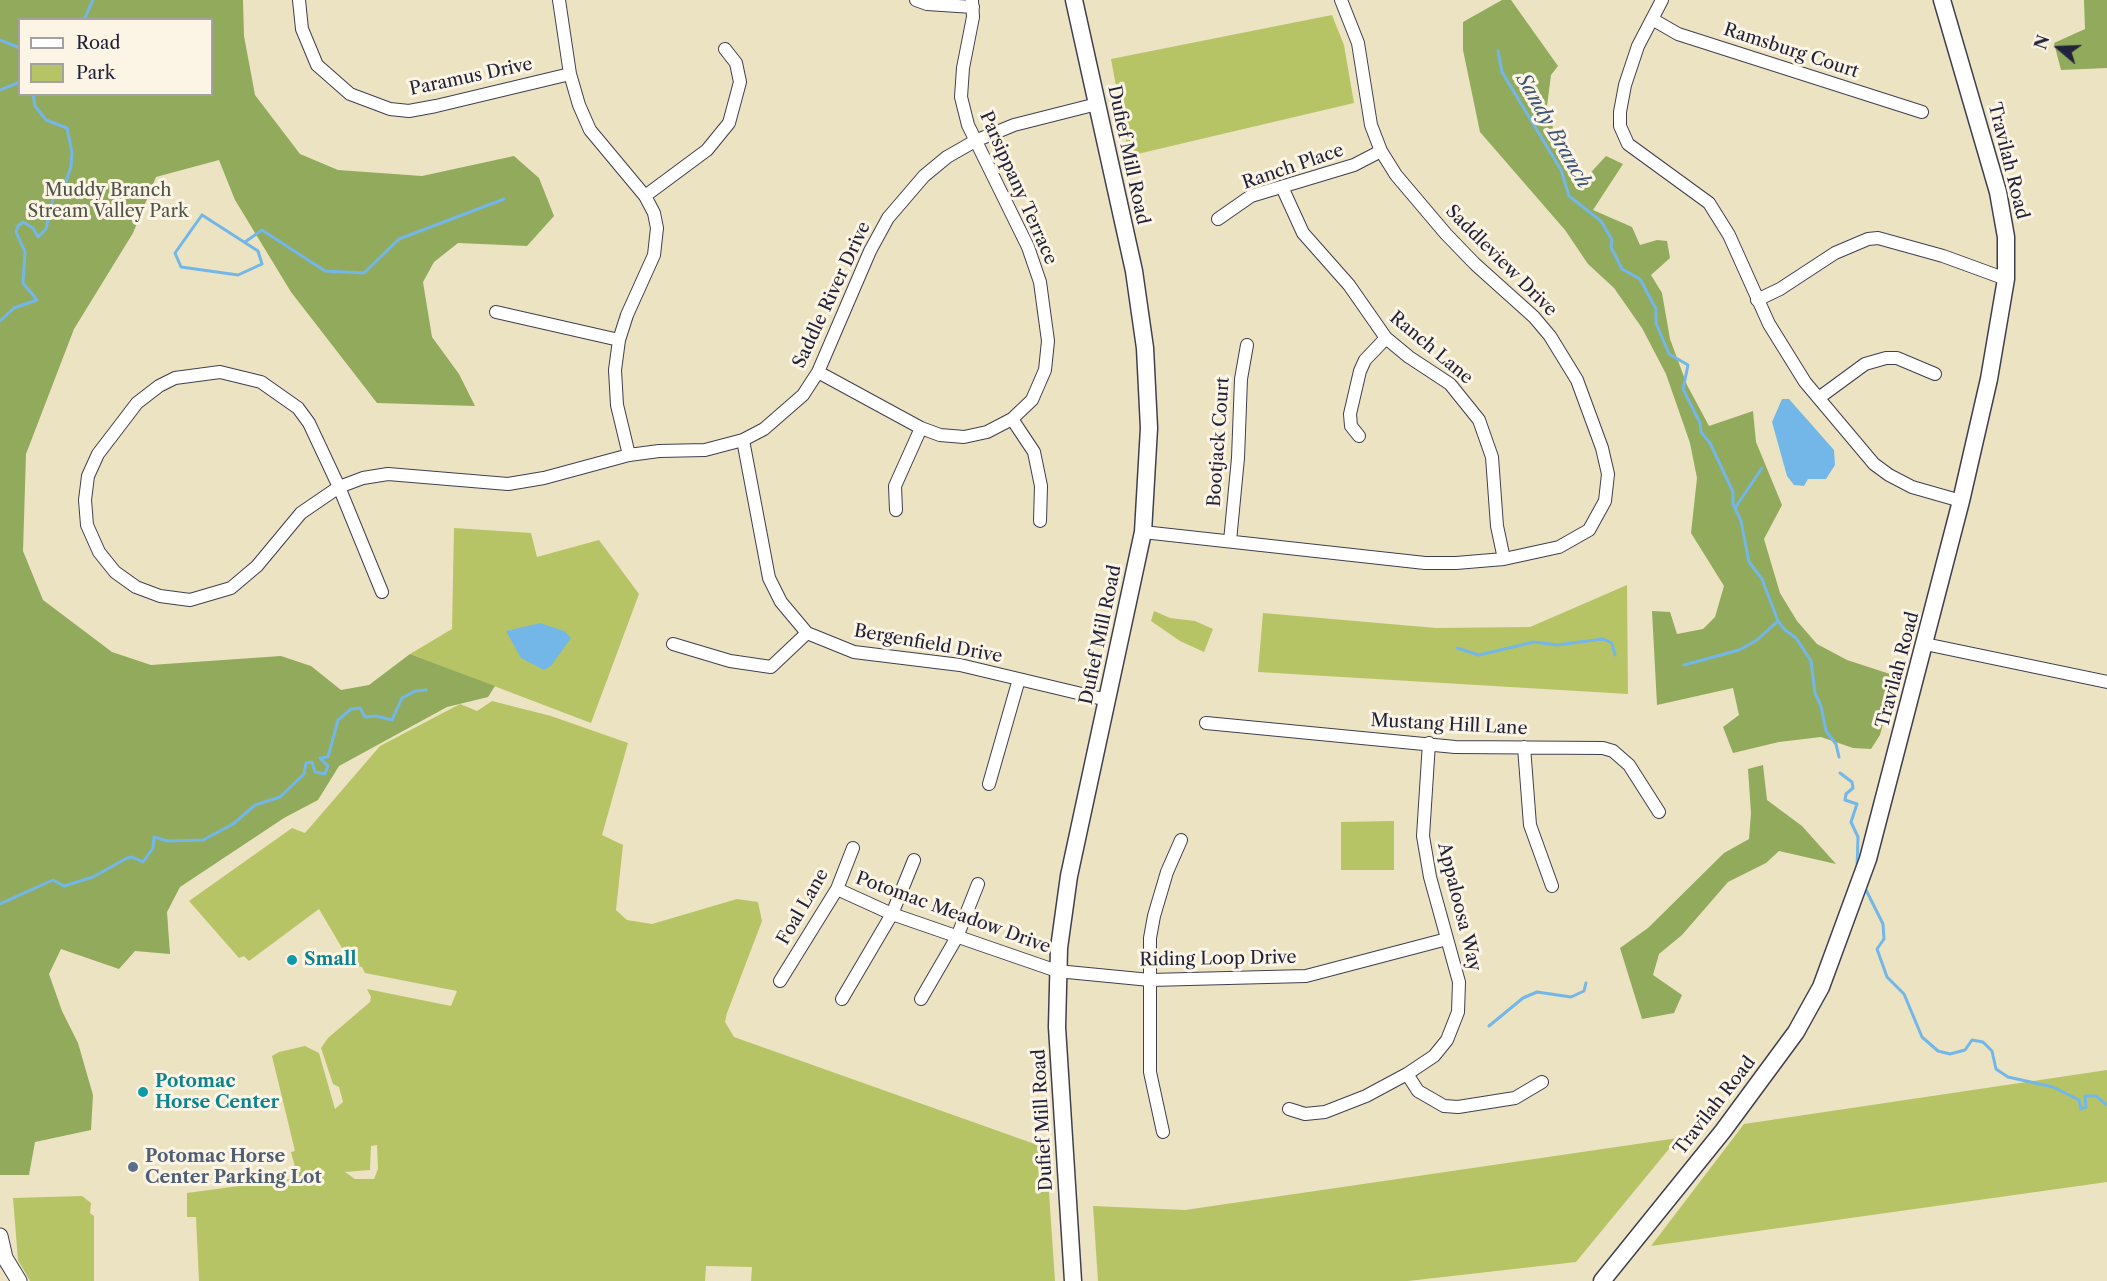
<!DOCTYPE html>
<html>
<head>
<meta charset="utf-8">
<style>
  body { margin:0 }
  #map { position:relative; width:2107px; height:1281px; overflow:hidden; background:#ece3c2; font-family:"Libre Caslon Text",serif }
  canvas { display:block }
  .legend { position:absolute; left:18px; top:18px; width:195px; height:78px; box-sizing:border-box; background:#fcf5e5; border:2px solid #a5a1a1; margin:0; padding:8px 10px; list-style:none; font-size:18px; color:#22223b }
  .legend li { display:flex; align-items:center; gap:12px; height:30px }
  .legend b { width:30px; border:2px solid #a5a1a1 }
  .north { position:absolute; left:2029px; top:18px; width:60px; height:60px; -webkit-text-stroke:4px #fcf5e5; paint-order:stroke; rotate:289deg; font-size:16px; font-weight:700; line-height:24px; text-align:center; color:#22223b }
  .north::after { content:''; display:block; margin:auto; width:21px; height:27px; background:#22223b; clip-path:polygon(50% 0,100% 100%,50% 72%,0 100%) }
</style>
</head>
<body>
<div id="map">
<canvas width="2107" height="1281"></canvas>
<ul class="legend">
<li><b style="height:8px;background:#fff"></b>Road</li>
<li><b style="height:16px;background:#b7c466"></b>Park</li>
</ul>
<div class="north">N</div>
</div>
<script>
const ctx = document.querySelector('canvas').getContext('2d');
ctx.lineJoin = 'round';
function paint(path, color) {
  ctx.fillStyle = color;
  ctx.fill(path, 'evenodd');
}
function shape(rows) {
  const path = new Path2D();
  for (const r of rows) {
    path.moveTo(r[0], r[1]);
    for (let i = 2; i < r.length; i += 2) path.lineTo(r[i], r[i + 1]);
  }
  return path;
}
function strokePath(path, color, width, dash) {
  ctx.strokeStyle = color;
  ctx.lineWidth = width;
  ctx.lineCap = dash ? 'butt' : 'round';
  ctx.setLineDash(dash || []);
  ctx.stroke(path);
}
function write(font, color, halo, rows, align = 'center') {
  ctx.font = font + ' "Libre Caslon Text",serif';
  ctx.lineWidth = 6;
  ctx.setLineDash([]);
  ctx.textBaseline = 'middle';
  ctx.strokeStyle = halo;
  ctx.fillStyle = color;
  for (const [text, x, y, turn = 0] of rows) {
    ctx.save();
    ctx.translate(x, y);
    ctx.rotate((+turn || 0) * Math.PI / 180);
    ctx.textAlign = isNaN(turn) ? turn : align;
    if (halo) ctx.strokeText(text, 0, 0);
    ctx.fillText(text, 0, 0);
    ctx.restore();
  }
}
const green = shape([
  [1332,15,1344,45,1354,103,1129,156,1111,59],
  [454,528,531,533,537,557,599,540,639,594,591,723,410,654,452,629],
  [1627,585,1628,694,1258,672,1263,613,1436,628,1530,627],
  [1154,611,1170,618,1195,621,1213,629,1204,652,1180,641,1151,621],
  [492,701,551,716,628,743,602,835,623,845,616,910,627,920,652,924,737,899,758,902,762,921,727,1013,725,1022,734,1037,1046,1148,1055,1281,751,1281,752,1267,706,1266,705,1281,199,1281,196,1217,187,1217,187,1193,298,1178,291,1152,295,1151,272,1056,279,1052,305,1046,319,1053,335,1109,343,1102,339,1087,333,1084,321,1048,328,1038,370,1002,371,997,367,989,451,1006,457,991,365,973,362,967,352,965,319,909,249,961,244,956,239,958,189,901,292,828,305,833,380,746,460,704,477,711],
  [377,1145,378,1169,374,1179,355,1179,345,1172,370,1170,371,1146],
  [1394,821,1394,870,1341,870,1341,822],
  [2107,1070,2107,1182,1651,1246,1744,1124],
  [1678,1138,1576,1262,1408,1281,1098,1281,1093,1206,1185,1210],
  [82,1196,91,1203,90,1213,94,1216,94,1281,30,1281,18,1260,13,1198]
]);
const forest = shape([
  [0,0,243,0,244,36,255,95,300,154,338,170,422,176,514,156,539,178,554,216,527,246,458,243,434,262,423,282,432,337,459,374,475,406,377,403,291,292,235,200,219,160,156,177,133,233,74,329,26,454,23,551,43,600,112,652,151,665,281,656,311,666,341,690,369,685,410,654,495,686,488,697,447,707,339,766,318,800,284,818,180,887,167,912,170,954,135,951,119,969,61,949,49,974,62,1011,78,1043,93,1095,91,1130,35,1142,29,1175,0,1175],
  [20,20,212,20,212,94,20,94],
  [1502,0,1511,0,1558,66,1551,75,1547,106,1553,128,1574,177,1583,181,1606,156,1623,164,1593,210,1632,227,1640,245,1657,240,1667,241,1670,258,1651,275,1662,293,1670,339,1687,385,1709,426,1753,411,1756,442,1782,505,1764,539,1780,593,1797,621,1817,644,1847,660,1896,676,1880,735,1871,749,1853,748,1821,737,1779,742,1733,753,1723,727,1739,715,1733,688,1657,705,1652,611,1670,612,1677,634,1703,629,1715,617,1724,586,1691,533,1697,478,1690,443,1666,374,1642,328,1614,288,1588,264,1565,230,1480,132,1463,50,1463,22],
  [2084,0,2107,0,2107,68,2061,70,2054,43,2085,29],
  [1763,765,1767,800,1802,826,1836,864,1779,851,1766,863,1728,882,1682,935,1659,954,1653,975,1682,995,1674,1013,1642,1019,1620,948,1648,928,1724,853,1749,839,1751,813,1748,769]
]);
const water = shape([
  [1782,399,1789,399,1834,450,1835,465,1826,479,1808,479,1804,486,1794,485,1787,476,1772,422],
  [540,623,564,631,571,638,551,666,544,670,521,658,506,631]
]);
const stream = shape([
  [84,20,93,0],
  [0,40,20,48],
  [1498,51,1502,72,1561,170,1569,196,1601,221,1612,240,1611,247,1622,269,1640,279,1656,309,1656,323,1669,354,1688,365,1683,389,1700,423,1701,432,1710,443,1733,492,1733,504,1741,521,1749,562,1762,579,1778,621,1785,630,1796,638,1811,661,1815,693,1821,706,1826,731,1836,744,1839,757],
  [0,90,20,82],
  [202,215,258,251,262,264,238,275,181,267,175,253,202,215],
  [245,242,262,230,325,271,364,273,399,239,504,199],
  [0,321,14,308,37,300,23,283,25,252,16,232,18,226,23,222,33,228,38,237,46,229,53,199,66,181,71,167,72,152,67,128,46,120,35,106,33,94],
  [1735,508,1762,468],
  [1457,648,1479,655,1534,642,1557,645,1603,639,1612,643,1615,655],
  [1684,665,1739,650,1757,640,1778,621],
  [1840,773,1852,782,1853,788,1846,794,1845,800,1857,804,1851,822,1858,837,1857,869],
  [1866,890,1883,924,1884,939,1877,949,1887,977,1904,994,1922,1037,1938,1051,1950,1054,1965,1050,1972,1040,1983,1042,1992,1051,1996,1069,2008,1077,2053,1087,2079,1100,2081,1109,2086,1107,2085,1096,2096,1096,2107,1105],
  [0,904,53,880,64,886,93,877,127,858,132,857,143,862,153,848,154,837,168,841,203,840,233,824,255,805,280,797,304,774,306,763,312,762,315,772,325,774,328,766,320,758,328,757,338,720,351,709,360,708,365,717,376,716,392,720,402,698,415,691,426,690],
  [1489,1026,1523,998,1537,992,1571,997,1584,991,1586,983]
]);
const minor = shape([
  [299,0,302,29,317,65,350,94,390,109,409,111,436,106,570,74],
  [559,0,570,74,579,105,590,130,645,196,654,213,657,228,654,255,627,315,619,340,615,370,617,405,629,455],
  [916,0,927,4,973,7],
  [1662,0,1638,46,1625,85,1620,112,1620,126,1628,144,1709,203,1729,235,1769,324,1805,382,1874,464,1889,475,1912,487,1961,501],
  [1652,19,1678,34,1922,112],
  [1282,187,1303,233,1349,285,1386,338,1409,357,1450,384,1479,420,1492,457,1497,526,1504,559],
  [645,196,707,150,729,123,740,82,736,63,725,49],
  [1218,219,1251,196,1354,165,1381,151],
  [1757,300,1780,289,1835,253,1868,239,1878,238,1943,256,2006,279],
  [496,312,619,340],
  [220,372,261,382,298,408,309,423,339,487,301,513,257,566,231,588,190,600,160,596,136,587,115,572,99,552,87,525,85,500,88,476,98,454,137,403,159,386,175,378,220,372],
  [818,372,921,428,940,435,964,437,987,432,1012,419,1032,400,1045,370,1048,341,1040,282,1028,247,968,125,961,97,963,68,973,17,972,0],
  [1820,397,1865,364,1886,358,1897,358,1935,374],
  [1012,419,1034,452,1041,486,1040,521],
  [1359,436,1351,426,1350,414,1360,371,1365,360,1386,338],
  [743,440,769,578,781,602,807,633,854,652,960,665,1107,700],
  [896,510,895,486,921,428],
  [1143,532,1425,563,1456,563,1504,559,1559,547,1589,530,1605,501,1608,474,1602,448,1577,380,1550,336,1534,317,1475,264,1446,234,1396,175,1381,151,1371,125,1358,43,1341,0],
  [1230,541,1238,458,1241,379,1247,345],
  [382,592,339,487,363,478,388,474,508,484,544,478,629,455,659,451,705,450,743,440,764,429,803,395,818,372,870,251,888,218,924,176,947,157,975,141,1014,125,1097,104],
  [673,644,730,661,771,667,807,633],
  [1925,644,2107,682],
  [1206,723,1455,747,1603,748,1613,751,1629,765,1659,812],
  [1524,747,1530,825,1552,886],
  [989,784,1019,679],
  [837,889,892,914,1057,971,1150,980,1306,976,1447,939],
  [780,981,837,889,853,848],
  [842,999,892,914,914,860],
  [921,999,957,937,978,884],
  [1407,1074,1418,1091,1444,1106,1458,1107,1515,1098,1542,1082],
  [1289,1109,1305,1114,1325,1112,1366,1096,1407,1074,1434,1056,1447,1040,1458,1012,1459,982,1430,877,1423,836,1429,743],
  [1163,1132,1150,1072,1150,938,1154,916,1167,872,1181,840]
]);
const tertiary = shape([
  [0,1236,5,1258,19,1281]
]);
const secondary = shape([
  [1073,1281,1057,1027,1059,948,1069,876,1143,532,1149,428,1145,348,1134,271,1074,0],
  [1602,1281,1723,1131,1796,1032,1821,987,1868,859,1961,501,1989,379,2006,279,2006,237,1998,192,1942,0]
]);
const markers = [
  [292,960,6,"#0f9aa8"],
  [143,1092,6,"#0f9aa8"],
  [133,1167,6,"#5c6f8a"]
];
const streetNames = [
  ["Ramsburg Court",1791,51,18],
  ["Paramus Drive",471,77,-12],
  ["Dufief Mill Road",1128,155,78],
  ["Travilah Road",2008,161,76],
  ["Ranch Place",1293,167,-19],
  ["Parsippany Terrace",1018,188,66],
  ["Saddleview Drive",1501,261,45],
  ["Saddle River Drive",832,295,-65],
  ["Ranch Lane",1431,348,40],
  ["Bootjack Court",1219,442,-86],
  ["Dufief Mill Road",1101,635,-78],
  ["Bergenfield Drive",928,644,10],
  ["Travilah Road",1898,670,-75],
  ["Mustang Hill Lane",1449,725,3],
  ["Foal Lane",803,907,-60],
  ["Appaloosa Way",1459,907,76],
  ["Potomac Meadow Drive",953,913,20],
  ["Riding Loop Drive",1218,959,-1],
  ["Travilah Road",1715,1106,-52],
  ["Dufief Mill Road",1043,1120,-93]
];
const parkNames = [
  ["Muddy Branch",108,191],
  ["Stream Valley Park",108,212]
];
const cultureNames = [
  ["Small",304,960],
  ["Potomac",155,1082],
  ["Horse Center",155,1103]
];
const serviceNames = [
  ["Potomac Horse",145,1157],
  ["Center Parking Lot",145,1178]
];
const waterNames = [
  ["Sandy Branch",1553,131,60]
];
paint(green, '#b7c466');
paint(forest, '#91aa5b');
paint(water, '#73b7e9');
strokePath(stream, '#73b7e9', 3);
strokePath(minor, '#403f4f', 14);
strokePath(tertiary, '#403f4f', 17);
strokePath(secondary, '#403f4f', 19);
strokePath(minor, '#fff', 12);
strokePath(tertiary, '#fff', 15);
strokePath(secondary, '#fff', 16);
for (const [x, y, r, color] of markers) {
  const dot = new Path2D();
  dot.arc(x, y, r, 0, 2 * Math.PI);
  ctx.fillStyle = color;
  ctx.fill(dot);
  strokePath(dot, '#fcf5e5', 2);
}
write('18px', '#22223b', '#fcf5e5', streetNames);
write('18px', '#4f5348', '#fcf5e5', parkNames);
write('bold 18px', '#0d838f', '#fcf5e5', cultureNames, 'left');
write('bold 18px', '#4e5e75', '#fcf5e5', serviceNames, 'left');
write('italic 20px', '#3e5678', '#fcf5e5', waterNames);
</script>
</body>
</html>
